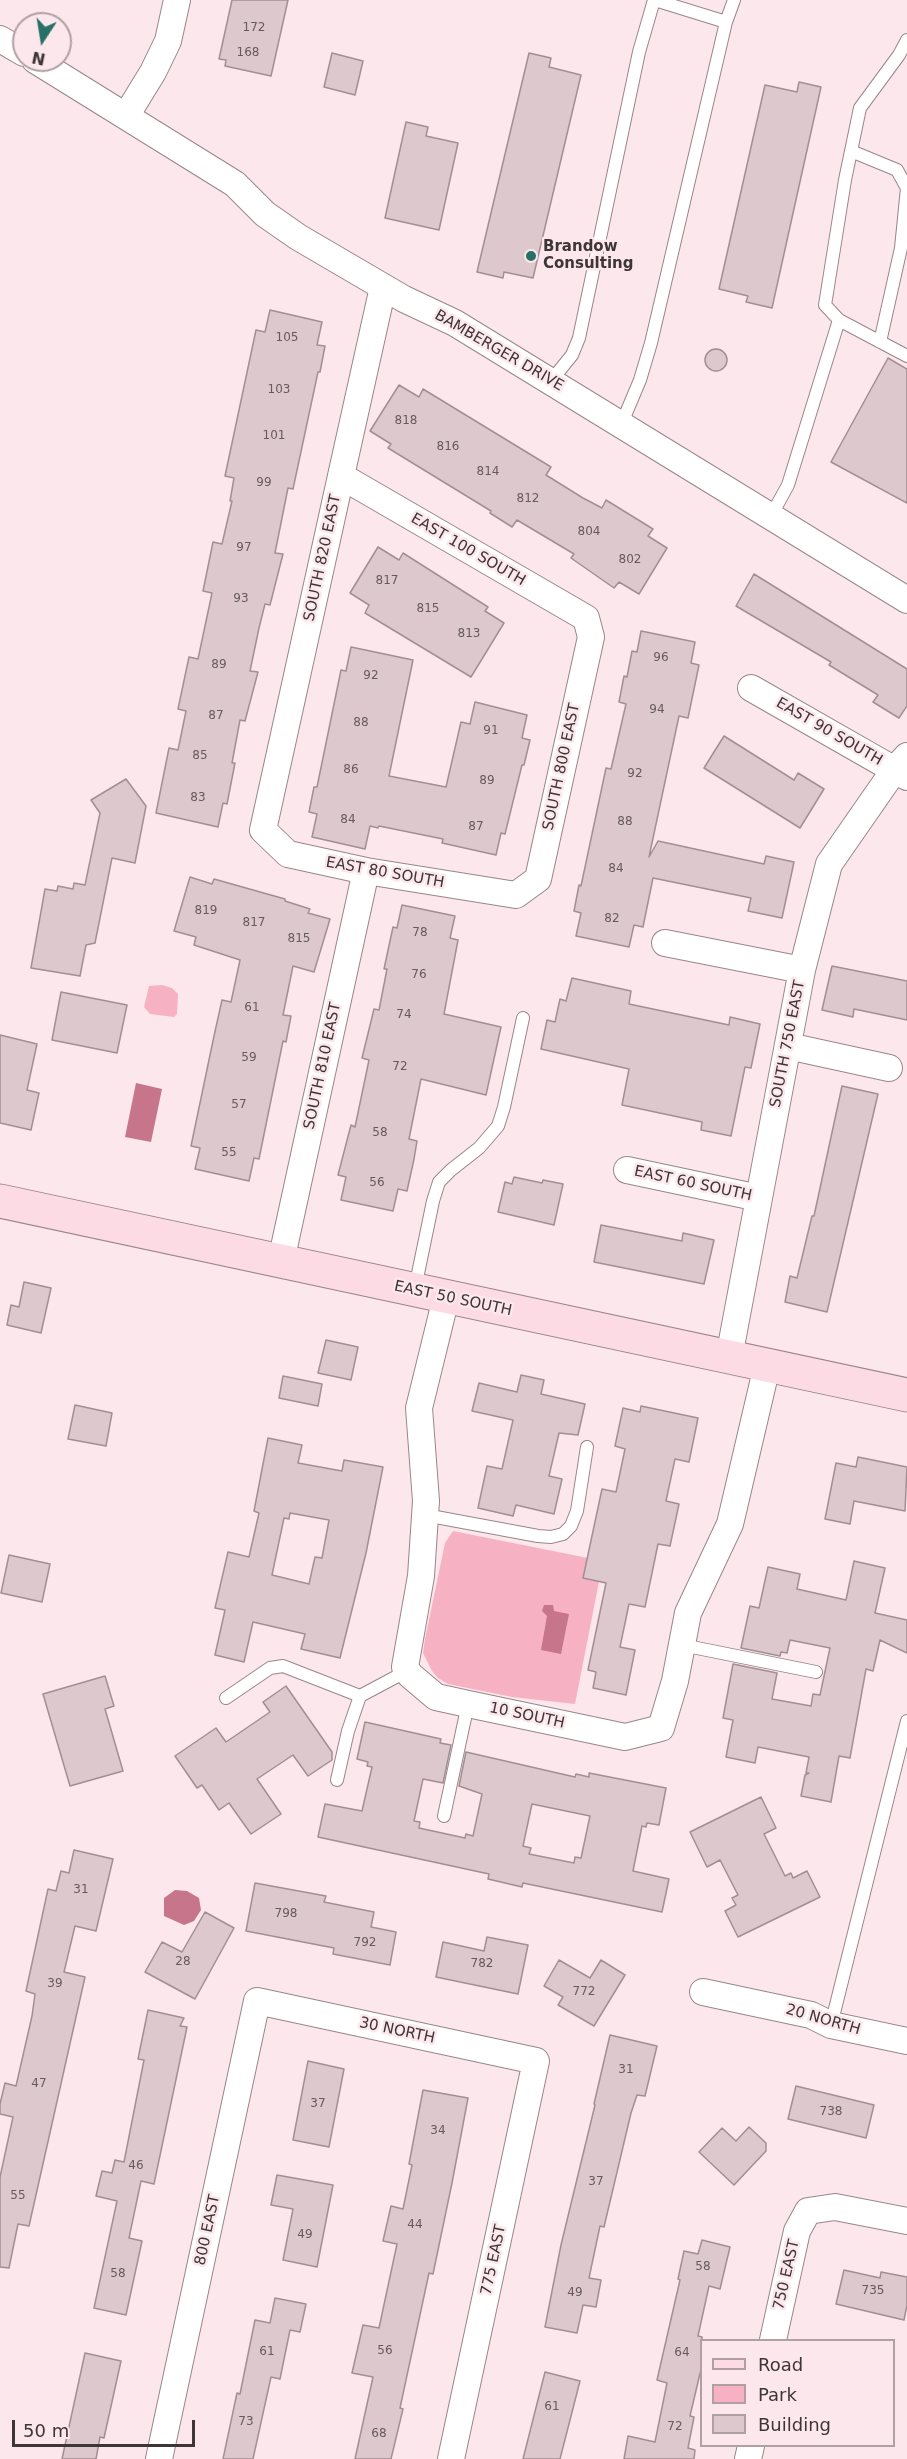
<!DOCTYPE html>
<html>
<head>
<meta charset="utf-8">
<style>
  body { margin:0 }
  #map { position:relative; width:907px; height:2459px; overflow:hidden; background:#fce7ec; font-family:"DejaVu Sans",sans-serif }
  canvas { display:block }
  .legend { position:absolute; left:700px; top:2339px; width:195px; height:108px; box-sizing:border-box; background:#fce7ec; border:2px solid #b0a0a4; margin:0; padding:8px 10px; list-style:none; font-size:18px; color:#3e3537 }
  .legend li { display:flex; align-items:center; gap:12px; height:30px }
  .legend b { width:30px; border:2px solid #b0a0a4 }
  .north { position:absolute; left:12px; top:12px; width:60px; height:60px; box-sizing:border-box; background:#fce7ec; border:2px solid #b0a0a4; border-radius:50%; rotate:192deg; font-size:16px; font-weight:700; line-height:24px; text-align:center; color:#3e3537 }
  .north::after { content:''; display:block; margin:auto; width:21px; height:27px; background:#297066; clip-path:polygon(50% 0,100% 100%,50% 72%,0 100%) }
  .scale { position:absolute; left:12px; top:2420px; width:183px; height:27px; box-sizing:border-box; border:3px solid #3e3537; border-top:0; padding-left:8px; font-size:18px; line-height:21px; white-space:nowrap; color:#3e3537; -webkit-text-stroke:4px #fce7ec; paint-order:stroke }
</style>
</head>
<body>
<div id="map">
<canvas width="907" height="2459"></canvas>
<ul class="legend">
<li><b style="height:8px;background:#fddbe5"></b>Road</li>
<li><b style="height:16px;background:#f6b2c3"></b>Park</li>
<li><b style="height:16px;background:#ddc8cd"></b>Building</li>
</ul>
<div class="north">N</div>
<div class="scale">50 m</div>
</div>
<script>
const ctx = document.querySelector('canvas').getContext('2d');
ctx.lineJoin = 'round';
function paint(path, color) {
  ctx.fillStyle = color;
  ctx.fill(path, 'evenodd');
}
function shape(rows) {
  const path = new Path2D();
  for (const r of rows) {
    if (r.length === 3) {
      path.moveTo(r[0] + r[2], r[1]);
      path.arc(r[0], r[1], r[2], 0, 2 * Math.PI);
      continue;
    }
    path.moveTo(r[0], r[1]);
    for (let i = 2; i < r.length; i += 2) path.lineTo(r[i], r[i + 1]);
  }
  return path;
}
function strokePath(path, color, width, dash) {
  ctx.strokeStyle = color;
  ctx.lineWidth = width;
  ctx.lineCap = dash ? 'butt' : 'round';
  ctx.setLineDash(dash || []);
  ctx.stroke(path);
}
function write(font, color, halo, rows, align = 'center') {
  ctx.font = font + ' "DejaVu Sans",sans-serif';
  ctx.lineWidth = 5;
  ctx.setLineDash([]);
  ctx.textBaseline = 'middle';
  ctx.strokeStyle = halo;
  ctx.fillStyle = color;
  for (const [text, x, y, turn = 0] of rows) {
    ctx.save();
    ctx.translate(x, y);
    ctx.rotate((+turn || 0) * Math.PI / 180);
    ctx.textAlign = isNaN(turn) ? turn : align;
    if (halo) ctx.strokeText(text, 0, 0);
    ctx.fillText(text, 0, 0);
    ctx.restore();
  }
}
const green = shape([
  [162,985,172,988,178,994,177,1014,174,1017,150,1014,144,1007,149,986],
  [453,1531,603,1561,575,1704,512,1697,448,1684,438,1678,432,1671,423,1653,425,1639,445,1543]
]);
const water = shape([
  [136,1083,162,1089,151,1142,125,1137],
  [544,1605,553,1605,554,1611,569,1614,561,1654,541,1650,547,1616,542,1611],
  [175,1890,187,1891,199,1898,201,1910,194,1921,184,1925,164,1916,164,1898]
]);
const building = shape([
  [232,0,288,0,271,76,225,66,226,60,219,59,232,0],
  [332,53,363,61,355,95,324,87,332,53],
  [529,53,551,58,549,67,581,75,533,278,504,272,503,278,477,272,529,53],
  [799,82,821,87,772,308,746,302,748,296,719,289,765,85,797,92,799,82],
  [406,122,428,127,426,136,458,143,439,230,385,218,406,122],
  [270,310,322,322,317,345,325,346,320,372,318,372,293,489,288,488,275,553,283,554,270,605,265,604,259,628,250,671,258,672,245,721,240,720,232,763,235,763,227,804,223,803,218,827,156,813,169,748,178,750,186,711,178,709,189,657,198,659,212,593,203,591,213,542,222,544,232,501,230,501,234,478,225,476,256,330,265,332,270,310],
  [716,360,11],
  [888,358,907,369,907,503,831,462,888,358],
  [399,385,419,397,423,389,551,467,546,475,583,498,602,508,606,500,653,529,648,536,667,548,639,594,619,582,614,588,571,558,574,554,517,520,512,527,490,513,491,511,388,448,391,444,370,431,399,385],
  [378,547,399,560,403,553,488,607,485,611,504,623,471,677,365,613,369,605,350,593,378,547],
  [754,574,907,669,907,706,899,718,873,702,878,695,829,665,831,662,736,606,754,574],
  [641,631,695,642,691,663,699,665,688,718,679,716,649,857,658,841,764,864,766,856,794,862,782,918,748,911,751,898,653,878,643,927,634,925,629,947,576,936,581,913,574,911,579,885,581,886,606,768,611,769,626,704,619,702,624,676,627,677,632,651,637,652,641,631],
  [351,647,413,660,389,776,446,787,461,722,470,724,475,702,527,715,522,738,530,740,524,765,522,765,505,834,501,833,496,855,442,843,443,839,379,826,378,828,370,826,365,849,312,837,317,814,309,812,314,787,317,787,341,670,346,671,351,647],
  [724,736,794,780,798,773,824,789,800,828,704,768,724,736],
  [126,779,146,806,135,863,112,858,95,943,86,945,80,976,31,968,45,889,57,891,58,886,73,889,74,883,85,885,100,813,91,800,126,779],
  [190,877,212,884,214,879,285,899,285,901,310,909,308,913,330,919,314,972,293,966,283,1015,291,1016,286,1042,283,1041,259,1159,254,1158,249,1181,195,1169,200,1148,191,1146,214,1036,222,1000,231,1002,240,960,194,945,196,937,174,931,190,877],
  [402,905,455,916,450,938,458,940,444,1014,501,1027,486,1095,421,1079,409,1139,417,1141,414,1159,407,1191,398,1189,393,1211,341,1200,346,1177,338,1175,351,1125,355,1127,369,1060,362,1058,374,1009,379,1010,387,969,384,969,393,927,397,928,402,905],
  [832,966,907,981,907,1020,854,1009,853,1017,822,1010,832,966],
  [572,978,631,991,629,1004,729,1025,730,1017,760,1024,751,1068,745,1067,731,1136,701,1130,702,1122,622,1105,629,1069,541,1049,547,1020,555,1022,560,999,566,1001,572,978],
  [61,992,127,1005,117,1053,52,1040,61,992],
  [0,1035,37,1044,27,1090,39,1093,31,1130,0,1123,0,1035],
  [842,1086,878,1094,827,1312,785,1302,790,1276,797,1278,812,1216,814,1216,842,1086],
  [514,1177,542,1183,543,1180,563,1184,554,1225,498,1212,505,1182,512,1184,514,1177],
  [601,1225,682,1241,683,1233,714,1240,704,1284,594,1262,601,1225],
  [24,1282,51,1288,41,1333,7,1325,11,1305,19,1307,24,1282],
  [326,1340,358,1347,351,1380,318,1373,326,1340],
  [521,1375,544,1380,541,1394,585,1404,578,1435,559,1433,549,1476,562,1479,554,1514,516,1505,513,1516,478,1508,487,1466,502,1469,513,1420,472,1411,479,1383,517,1392,521,1375],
  [283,1376,322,1384,318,1406,279,1398,283,1376],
  [75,1405,112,1413,106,1446,68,1439,75,1405],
  [641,1406,698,1418,689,1462,675,1459,666,1501,679,1504,670,1546,658,1544,645,1607,629,1604,620,1647,635,1650,626,1695,593,1688,596,1672,588,1670,606,1583,583,1578,602,1489,616,1492,625,1449,615,1446,623,1408,640,1412,641,1406],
  [268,1438,302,1445,298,1463,342,1471,344,1460,383,1467,366,1553,340,1658,301,1649,305,1634,253,1622,244,1662,215,1655,225,1610,215,1608,228,1552,249,1557,259,1513,254,1511,268,1438],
  [290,1513,329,1520,322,1558,315,1557,309,1584,272,1575,284,1518,289,1519,290,1513],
  [858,1457,907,1467,905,1511,854,1501,850,1524,825,1519,836,1463,856,1467,858,1457],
  [9,1555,50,1564,42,1602,1,1593,9,1555],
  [854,1561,885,1568,875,1613,907,1620,907,1653,880,1640,873,1671,866,1669,850,1758,839,1756,831,1802,801,1796,805,1775,809,1773,806,1773,809,1757,758,1747,755,1763,726,1757,733,1720,723,1718,733,1664,777,1673,772,1699,811,1706,813,1694,820,1695,830,1648,790,1640,787,1653,781,1652,780,1656,741,1648,750,1606,759,1608,768,1567,800,1574,797,1589,846,1600,854,1561],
  [105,1676,114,1706,105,1709,123,1771,70,1786,43,1694,105,1676],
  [286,1686,332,1752,332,1760,308,1776,293,1755,257,1779,281,1814,251,1834,229,1803,219,1810,202,1785,197,1788,175,1756,216,1728,226,1742,270,1712,263,1702,286,1686],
  [365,1722,441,1739,440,1743,451,1745,443,1783,423,1779,414,1821,420,1822,419,1828,465,1838,466,1834,473,1836,482,1794,459,1786,466,1752,575,1777,576,1774,589,1777,589,1773,666,1788,659,1825,647,1823,646,1827,642,1826,633,1871,669,1879,662,1912,523,1883,522,1887,488,1879,489,1874,318,1837,325,1804,362,1811,372,1767,367,1766,368,1762,357,1759,365,1722],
  [532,1804,590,1816,581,1858,575,1857,574,1863,529,1854,531,1848,523,1846,532,1804],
  [761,1797,776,1828,764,1834,785,1876,791,1873,793,1878,807,1871,820,1897,738,1937,725,1911,736,1905,732,1898,738,1895,720,1860,707,1867,690,1832,761,1797],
  [74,1850,113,1859,96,1931,75,1926,64,1972,85,1977,29,2226,18,2224,9,2268,0,2267,0,2177,13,2117,0,2114,0,2104,5,2083,16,2086,32,2016,35,1994,26,1991,48,1889,56,1891,61,1871,69,1873,74,1850],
  [255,1883,326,1896,324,1902,374,1912,371,1927,396,1932,390,1965,333,1954,334,1948,246,1931,255,1883],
  [205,1912,234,1928,195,1999,145,1972,162,1942,182,1952,205,1912],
  [487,1937,528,1945,518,1994,436,1977,443,1942,484,1951,487,1937],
  [559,1960,590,1978,601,1960,625,1975,594,2026,558,2005,563,1997,544,1986,559,1960],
  [148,2010,184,2018,180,2026,187,2027,154,2184,141,2181,129,2238,142,2241,126,2315,94,2308,117,2201,96,2196,102,2171,112,2173,115,2160,124,2162,144,2060,138,2059,148,2010],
  [610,2035,657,2046,645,2096,637,2095,631,2113,604,2227,600,2226,589,2278,601,2280,596,2307,583,2305,577,2333,545,2327,561,2245,595,2105,594,2104,610,2035],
  [308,2061,344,2069,329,2147,293,2140,308,2061],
  [796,2086,874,2105,866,2138,788,2119,796,2086],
  [423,2090,468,2098,452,2183,433,2274,429,2273,400,2408,403,2409,391,2459,355,2459,373,2377,352,2373,363,2325,379,2328,397,2244,383,2241,391,2206,403,2209,412,2165,409,2164,423,2090],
  [749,2127,766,2143,766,2151,734,2185,699,2152,722,2128,736,2141,749,2127],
  [277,2175,333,2185,317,2267,283,2260,293,2209,271,2205,277,2175],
  [702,2240,730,2247,720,2289,709,2286,698,2336,702,2337,702,2365,690,2416,694,2417,688,2448,695,2450,694,2459,624,2459,628,2436,655,2442,667,2383,657,2380,680,2280,678,2279,684,2251,698,2254,702,2240],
  [844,2270,880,2278,881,2272,907,2277,907,2305,904,2320,836,2304,844,2270],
  [275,2298,306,2304,300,2332,290,2330,280,2379,271,2377,253,2459,223,2459,237,2393,240,2394,255,2320,270,2323,275,2298],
  [85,2353,121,2361,104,2438,100,2437,96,2459,62,2459,85,2353],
  [545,2372,580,2381,560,2459,523,2459,545,2372]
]);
const service = shape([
  [655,0,726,22],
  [851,151,897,170,907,188,901,248,880,342],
  [839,320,825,305,845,180,860,108,899,55,907,40],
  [551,381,572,355,579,338,639,52,654,0],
  [621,425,640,380,651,343,726,22,734,0],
  [771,516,788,485,839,320,907,356],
  [415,1288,433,1201,439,1182,451,1170,479,1148,498,1126,504,1107,523,1018],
  [425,1515,538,1536,551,1537,563,1534,571,1526,577,1511,587,1447],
  [682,1645,816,1672],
  [226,1698,270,1668,283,1666,360,1696],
  [337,1780,348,1731,360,1696,407,1671],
  [444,1816,468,1704],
  [831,2025,907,1721]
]);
const minor = shape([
  [0,39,24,53],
  [35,60,235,184,265,214,298,237,404,299,455,323,907,600],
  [126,116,153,72,168,41,177,0],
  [341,476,586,618,591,637,538,879,516,895,366,871,288,854,263,830,341,476,383,287],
  [751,688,907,777],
  [665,943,802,970],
  [788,1046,889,1068],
  [627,1170,759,1198],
  [281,1261,366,871],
  [446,1298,419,1408,426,1501,421,1576,405,1667,410,1675,436,1697,468,1704,625,1737,661,1728,675,1681,688,1613,730,1524,767,1366],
  [729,1357,802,970,829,864,895,769,907,756],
  [703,1992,811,2015,831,2025,907,2041],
  [773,2340,797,2231,808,2211,835,2207,907,2221],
  [159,2459,257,2001,536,2061,451,2459],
  [748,2459,751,2446]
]);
const secondary = shape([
  [0,1201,907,1395]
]);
const markers = [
  [531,256,6,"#297066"]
];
const numberNames = [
  ["172",254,28],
  ["168",248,53],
  ["105",287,338],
  ["103",279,390],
  ["818",406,421],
  ["101",274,436],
  ["816",448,447],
  ["814",488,472],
  ["99",264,483],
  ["812",528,499],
  ["804",589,532],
  ["97",244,548],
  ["802",630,560],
  ["817",387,581],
  ["93",241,599],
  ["815",428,609],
  ["813",469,634],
  ["96",661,658],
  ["89",219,665],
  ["92",371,676],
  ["94",657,710],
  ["87",216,716],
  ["88",361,723],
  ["91",491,731],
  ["85",200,756],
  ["86",351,770],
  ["92",635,774],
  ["89",487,781],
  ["83",198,798],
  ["84",348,820],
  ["88",625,822],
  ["87",476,827],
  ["84",616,869],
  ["819",206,911],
  ["82",612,919],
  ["817",254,923],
  ["78",420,933],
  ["815",299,939],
  ["76",419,975],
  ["61",252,1008],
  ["74",404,1015],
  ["59",249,1058],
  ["72",400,1067],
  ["57",239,1105],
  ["58",380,1133],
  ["55",229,1153],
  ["56",377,1183],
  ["31",81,1890],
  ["798",286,1914],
  ["792",365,1943],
  ["28",183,1962],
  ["782",482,1964],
  ["39",55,1984],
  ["772",584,1992],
  ["31",626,2070],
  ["47",39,2084],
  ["37",318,2104],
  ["738",831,2112],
  ["34",438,2131],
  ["46",136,2166],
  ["37",596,2182],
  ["55",18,2196],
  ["44",415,2225],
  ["49",305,2235],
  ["58",703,2267],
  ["58",118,2274],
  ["735",873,2291],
  ["49",575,2293],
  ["56",385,2351],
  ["61",267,2352],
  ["64",682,2353],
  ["61",552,2407],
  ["73",246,2422],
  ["72",675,2427],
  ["68",379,2434]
];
const poiNames = [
  ["Brandow",543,247],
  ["Consulting",543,264]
];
const streetNames = [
  ["BAMBERGER DRIVE",499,351,30],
  ["EAST 100 SOUTH",468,550,30],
  ["SOUTH 820 EAST",323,558,-78],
  ["EAST 90 SOUTH",829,732,30],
  ["SOUTH 800 EAST",562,767,-78],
  ["EAST 80 SOUTH",385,873,10],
  ["SOUTH 750 EAST",788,1044,-79],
  ["SOUTH 810 EAST",323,1066,-78],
  ["EAST 60 SOUTH",693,1184,12],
  ["EAST 50 SOUTH",453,1299,12],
  ["10 SOUTH",527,1716,12],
  ["20 NORTH",823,2020,16],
  ["30 NORTH",397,2031,12],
  ["800 EAST",208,2230,-78],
  ["775 EAST",494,2260,-78],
  ["750 EAST",787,2275,-77]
];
paint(green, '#f6b2c3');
paint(water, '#c6758a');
paint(building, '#ddc8cd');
strokePath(building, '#a28f93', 1.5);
strokePath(service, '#99868a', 14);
strokePath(minor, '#99868a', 28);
strokePath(secondary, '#99868a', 35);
strokePath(service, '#fff', 12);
strokePath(minor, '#fff', 26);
strokePath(secondary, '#fddbe5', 33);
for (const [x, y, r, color] of markers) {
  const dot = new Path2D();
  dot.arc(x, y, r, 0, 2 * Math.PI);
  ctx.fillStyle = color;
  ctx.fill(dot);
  strokePath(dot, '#fce7ec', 2);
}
write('12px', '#665a5c', null, numberNames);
write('bold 15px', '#3e3537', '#fce7ec', poiNames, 'left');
write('15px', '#3e3537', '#fce7ec', streetNames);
</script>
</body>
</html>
